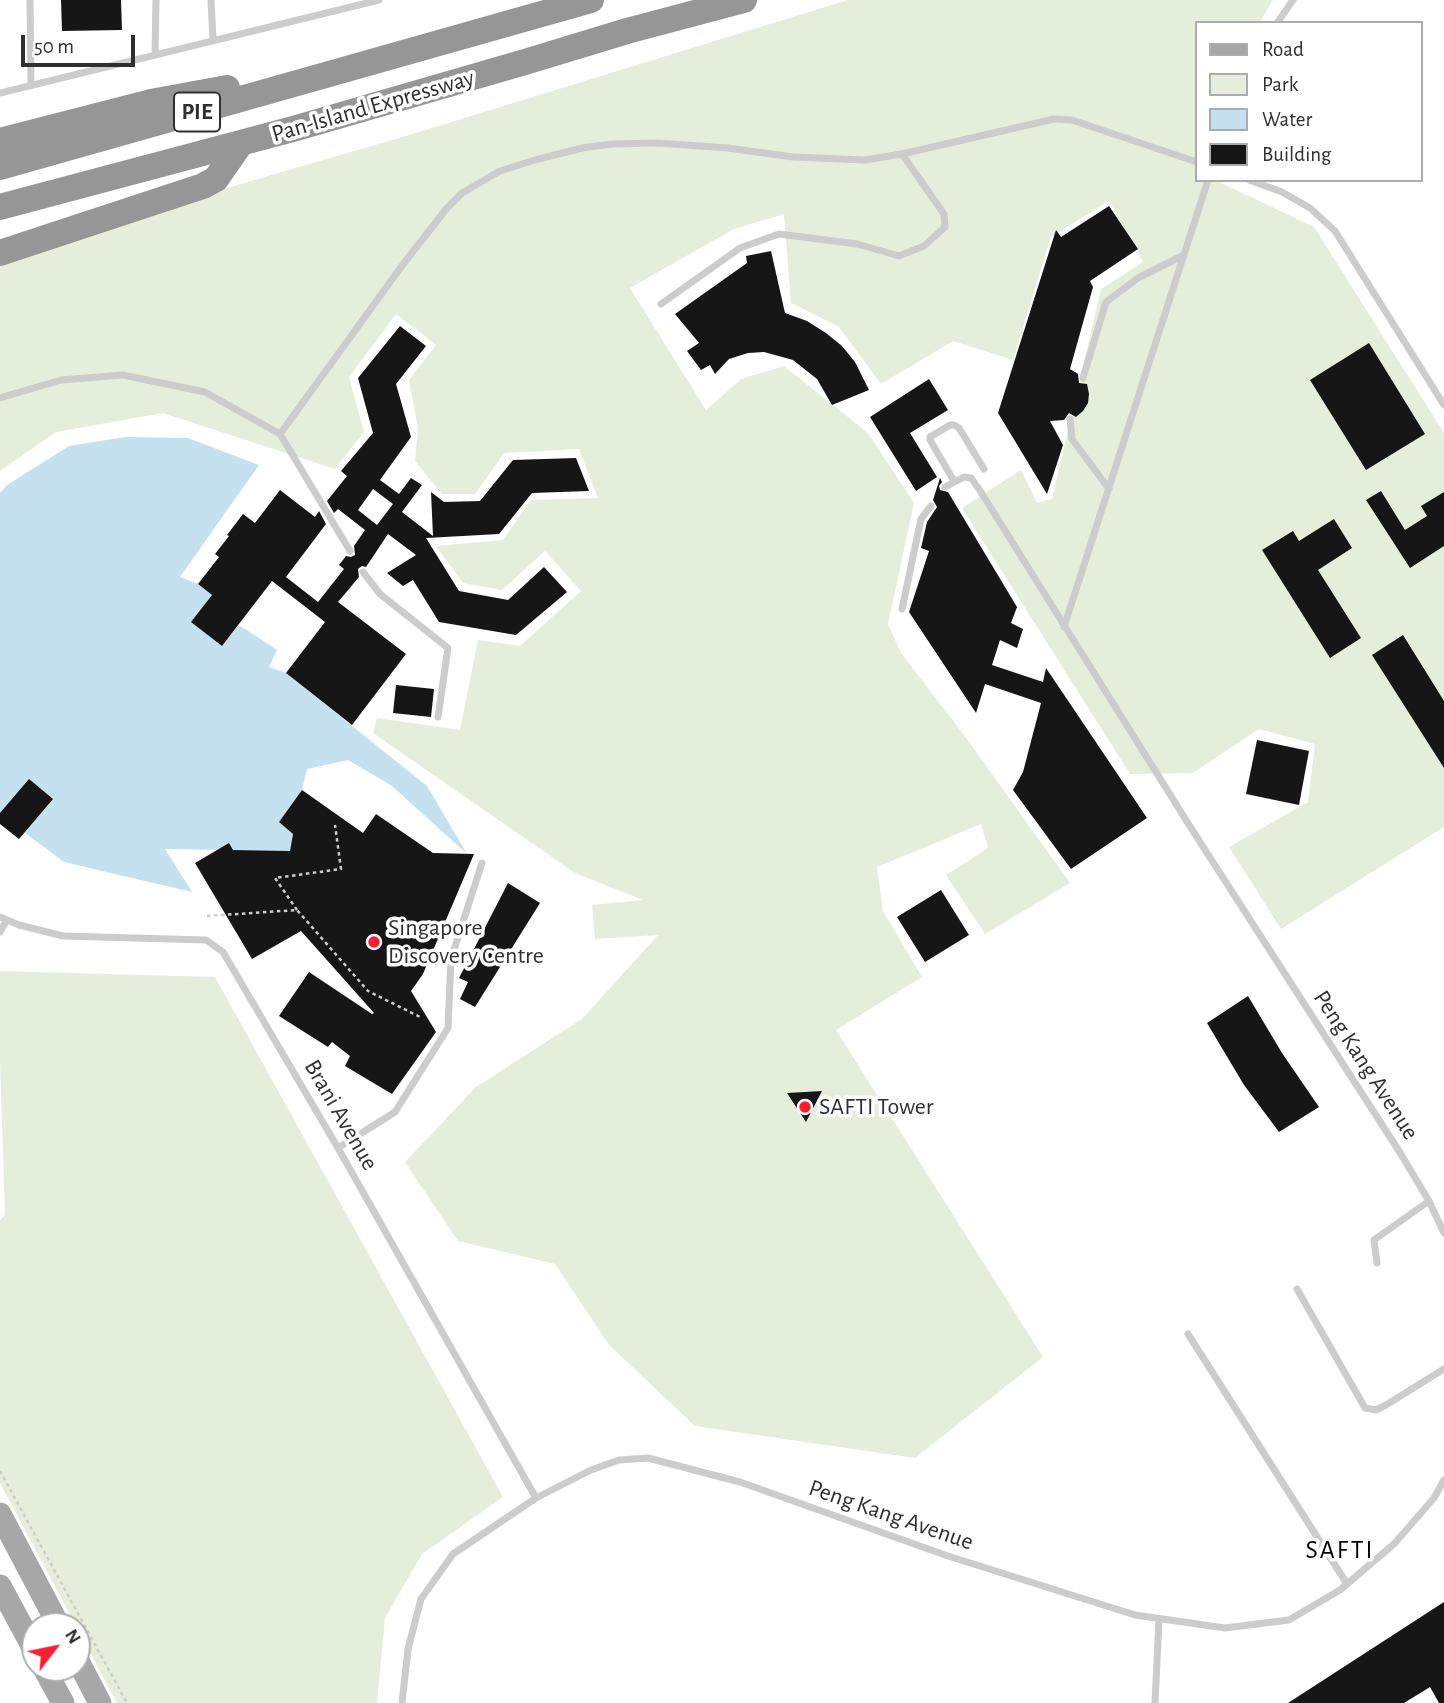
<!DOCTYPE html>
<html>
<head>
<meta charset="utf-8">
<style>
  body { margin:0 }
  #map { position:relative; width:1444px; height:1703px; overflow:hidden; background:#fff; font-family:"Alegreya Sans",sans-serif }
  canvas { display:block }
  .legend { position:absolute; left:1195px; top:21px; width:228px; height:161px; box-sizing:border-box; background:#fff; border:2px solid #acacac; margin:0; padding:9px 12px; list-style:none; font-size:21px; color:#2f2f2f }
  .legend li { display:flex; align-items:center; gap:14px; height:35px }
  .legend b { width:35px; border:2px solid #acacac }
  .north { position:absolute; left:21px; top:1612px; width:70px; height:70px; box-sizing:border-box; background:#fff; border:2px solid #acacac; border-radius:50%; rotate:58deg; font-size:19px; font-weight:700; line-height:28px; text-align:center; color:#2f2f2f }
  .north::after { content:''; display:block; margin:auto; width:24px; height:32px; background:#f72034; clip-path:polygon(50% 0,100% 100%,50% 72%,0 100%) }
  .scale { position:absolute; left:21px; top:35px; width:114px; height:32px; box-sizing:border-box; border:4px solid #2f2f2f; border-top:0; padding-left:9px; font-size:21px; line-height:24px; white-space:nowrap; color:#2f2f2f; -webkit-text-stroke:5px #fff; paint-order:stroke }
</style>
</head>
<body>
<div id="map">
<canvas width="1444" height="1703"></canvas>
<ul class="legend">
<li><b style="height:9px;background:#a7a7a7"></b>Road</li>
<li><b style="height:19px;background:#e5eedb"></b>Park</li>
<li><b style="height:19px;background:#c5e0ef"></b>Water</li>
<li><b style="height:19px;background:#161616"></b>Building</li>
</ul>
<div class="north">N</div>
<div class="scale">50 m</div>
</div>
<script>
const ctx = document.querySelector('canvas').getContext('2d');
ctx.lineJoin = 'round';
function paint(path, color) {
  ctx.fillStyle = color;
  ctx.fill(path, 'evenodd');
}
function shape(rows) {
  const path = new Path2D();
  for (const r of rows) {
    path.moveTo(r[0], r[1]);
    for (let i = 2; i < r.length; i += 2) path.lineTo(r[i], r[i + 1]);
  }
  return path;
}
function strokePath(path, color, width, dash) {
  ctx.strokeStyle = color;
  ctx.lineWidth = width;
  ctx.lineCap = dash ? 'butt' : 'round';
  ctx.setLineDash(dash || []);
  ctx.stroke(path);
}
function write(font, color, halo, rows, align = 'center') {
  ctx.font = font + ' "Alegreya Sans",sans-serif';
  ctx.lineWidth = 7;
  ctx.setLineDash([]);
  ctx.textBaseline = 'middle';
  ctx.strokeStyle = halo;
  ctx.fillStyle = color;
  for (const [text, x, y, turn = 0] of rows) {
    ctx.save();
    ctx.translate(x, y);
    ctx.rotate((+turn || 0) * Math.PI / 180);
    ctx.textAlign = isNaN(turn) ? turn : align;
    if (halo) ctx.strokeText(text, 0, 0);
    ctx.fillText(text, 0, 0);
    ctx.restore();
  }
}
const green = shape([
  [848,0,1273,0,1259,23,1197,23,1197,180,1215,180,1314,227,1444,433,1444,827,1281,929,1229,847,1308,802,1315,744,1259,729,1193,773,1130,774,962,508,1021,470,1037,503,1052,499,1101,289,1143,262,1109,201,1051,237,1013,360,953,341,881,384,839,327,791,303,784,214,734,229,630,288,706,410,741,379,784,366,868,433,914,503,888,624,901,653,964,735,1070,883,985,934,946,875,988,848,981,824,877,867,883,911,922,977,836,1030,1043,1357,915,1458,695,1426,609,1345,555,1264,458,1241,405,1162,476,1087,582,1019,658,935,595,939,592,905,643,900,575,873,373,733,377,718,460,730,478,640,520,646,581,591,545,551,502,590,463,583,436,546,503,540,531,500,598,498,579,449,504,453,475,494,442,494,415,461,418,428,409,380,436,345,396,314,349,377,364,432,335,469,163,413,56,432,0,471,0,247,92,227,406,136],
  [0,971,215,977,503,1497,422,1554,385,1618,377,1703,117,1703,0,1483,0,1221,5,1214,0,1061]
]);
const water = shape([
  [125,437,188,438,259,465,180,577,198,584,212,595,192,622,222,646,239,625,277,650,269,667,286,673,427,786,467,854,392,786,348,760,307,769,302,790,279,822,293,834,290,851,165,849,192,892,64,862,0,814,0,493,7,485,69,446]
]);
const building = shape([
  [61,0,121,0,122,30,62,31],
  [1109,206,1138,249,1090,281,1093,287,1070,369,1078,374,1079,383,1087,384,1089,394,1088,403,1083,411,1076,417,1069,413,1064,420,1050,421,1063,445,1047,494,998,413,1056,230,1061,237],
  [771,251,785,313,807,321,826,333,842,346,855,362,869,390,832,405,817,379,793,360,764,352,748,353,729,359,715,374,710,365,701,370,687,351,699,343,675,314,747,263,746,256],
  [400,326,426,346,396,384,411,437,380,480,399,494,411,478,422,485,402,512,433,536,431,492,444,502,480,501,513,460,576,458,589,491,532,493,499,534,426,538,459,591,508,600,544,567,567,592,516,635,439,622,413,580,403,586,387,573,416,555,388,534,366,567,362,566,358,569,359,577,338,602,406,654,352,725,286,673,325,622,272,581,222,646,191,622,212,595,198,584,219,557,215,554,229,536,227,535,243,514,255,523,280,490,315,517,319,511,326,524,286,577,318,602,344,569,339,565,346,556,351,557,355,555,354,546,365,530,338,509,334,513,327,501,347,476,341,471,373,433,358,378],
  [373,489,393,504,377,525,358,510],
  [1369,343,1425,434,1366,470,1310,380],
  [929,379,948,410,910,433,937,477,916,491,870,417],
  [940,478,942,482,939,486,940,490,948,492,1017,607,1011,623,1023,629,1017,648,1000,640,992,665,1043,682,1046,668,1147,818,1071,869,1013,790,1023,772,1041,703,985,684,976,713,909,612,929,551,921,548,927,522,937,507,933,500],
  [1381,491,1405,530,1427,516,1421,506,1444,492,1444,546,1410,568,1366,500],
  [1334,519,1352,548,1318,570,1361,638,1330,658,1262,550,1293,531,1299,541],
  [1403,635,1444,701,1444,768,1372,655],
  [396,685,434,689,431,717,393,713],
  [1257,740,1309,751,1299,805,1246,794],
  [29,779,53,799,19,839,0,824,0,813],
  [302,790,363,833,376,814,433,853,474,854,423,974,411,991,436,1032,392,1094,345,1066,350,1056,332,1042,328,1047,279,1016,309,972,372,1014,374,1013,301,931,252,959,195,863,229,843,233,850,290,851,293,834,279,822],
  [508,883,540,903,475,1007,460,999,468,982,459,978],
  [941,890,969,935,925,962,897,917],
  [1248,996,1282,1053,1319,1107,1279,1132,1244,1085,1207,1023],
  [822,1091,806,1122,787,1093],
  [1444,1602,1444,1703,1439,1703,1430,1687,1404,1703,1288,1703]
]);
const path = shape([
  [297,910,275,878,341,869,335,825],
  [207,916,297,910,368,991,420,1017],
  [0,1471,127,1703]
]);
const lane = shape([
  [30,0,31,86],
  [211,0,213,40],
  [1277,23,1293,0],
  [155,55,156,0],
  [0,93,379,0],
  [1249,180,1282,192,1310,208,1335,231,1444,405],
  [661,304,740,248,779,234,857,244,899,256,924,246,945,227,944,214,902,154],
  [1083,378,1106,302,1138,278,1184,255],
  [0,398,61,380,123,375,205,392,280,434,350,551],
  [1070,419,1072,439,1109,489],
  [280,434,404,263,447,208,462,193,500,171,535,160,582,148,612,144,657,143,728,148,793,157,865,160,902,154,1054,119,1072,120,1197,162],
  [954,481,930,440,930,437,950,425,954,425,959,428,984,469],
  [945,487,964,477,971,478,979,489,1191,828,1399,1151,1429,1201,1444,1233],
  [363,572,380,594,448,648,438,717],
  [902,609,921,519,931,506],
  [1064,627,1208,180],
  [0,917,19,925,63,936,206,940,223,952,338,1148,536,1498],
  [0,932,7,920],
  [338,1148,395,1112,448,1028,451,959,482,863],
  [1377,1263,1374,1240,1429,1201],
  [1297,1289,1365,1408,1376,1410,1386,1405,1444,1369],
  [1188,1334,1347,1584],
  [402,1703,408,1649,421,1599,453,1554,536,1498,591,1470,619,1460,648,1458,740,1482,948,1556,1135,1615,1225,1628,1289,1620,1340,1590,1394,1544,1434,1498,1444,1480],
  [1155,1703,1159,1619]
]);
const primary = shape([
  [0,1514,59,1626],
  [0,1586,35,1651],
  [77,1659,100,1703],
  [44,1668,63,1703]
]);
const highway = shape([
  [0,141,151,102,227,88],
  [0,167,591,0],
  [0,207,293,129,525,62,627,31,744,0],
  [0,253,203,186,216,179,241,143]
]);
const markers = [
  [374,942,7,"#f72034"],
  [805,1107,7,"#f72034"]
];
const shields = [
  [197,112,46]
];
const shieldNames = [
  ["PIE",197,112]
];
const streetNames = [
  ["Pan-Island Expressway",373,106,-16],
  ["Peng Kang Avenue",1366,1065,57],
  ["Brani Avenue",341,1115,60],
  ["Peng Kang Avenue",891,1515,19]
];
const poiNames = [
  ["Singapore",388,928],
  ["Discovery Centre",388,956],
  ["SAFTI Tower",819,1107]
];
const neighbourhoodNames = [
  ["SAFTI",1340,1550]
];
paint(green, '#e5eedb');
paint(water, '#c5e0ef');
paint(building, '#161616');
strokePath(path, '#ccc', 2.5, [3.5, 3.5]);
strokePath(lane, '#ccc', 7);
strokePath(primary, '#a7a7a7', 23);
strokePath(highway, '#969696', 26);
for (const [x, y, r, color] of markers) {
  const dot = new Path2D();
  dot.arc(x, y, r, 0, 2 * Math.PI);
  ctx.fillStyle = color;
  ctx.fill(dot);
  strokePath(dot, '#fff', 2.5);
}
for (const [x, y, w] of shields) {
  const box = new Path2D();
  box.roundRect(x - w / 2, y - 19.5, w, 39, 5);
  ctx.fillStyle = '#fff';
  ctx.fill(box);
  strokePath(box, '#2f2f2f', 2);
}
write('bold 23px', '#2f2f2f', null, shieldNames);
write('24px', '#2f2f2f', '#fff', streetNames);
write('24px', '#2f2f2f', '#fff', poiNames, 'left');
ctx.letterSpacing = '2px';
write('26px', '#000', '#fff', neighbourhoodNames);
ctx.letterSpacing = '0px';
</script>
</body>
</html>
